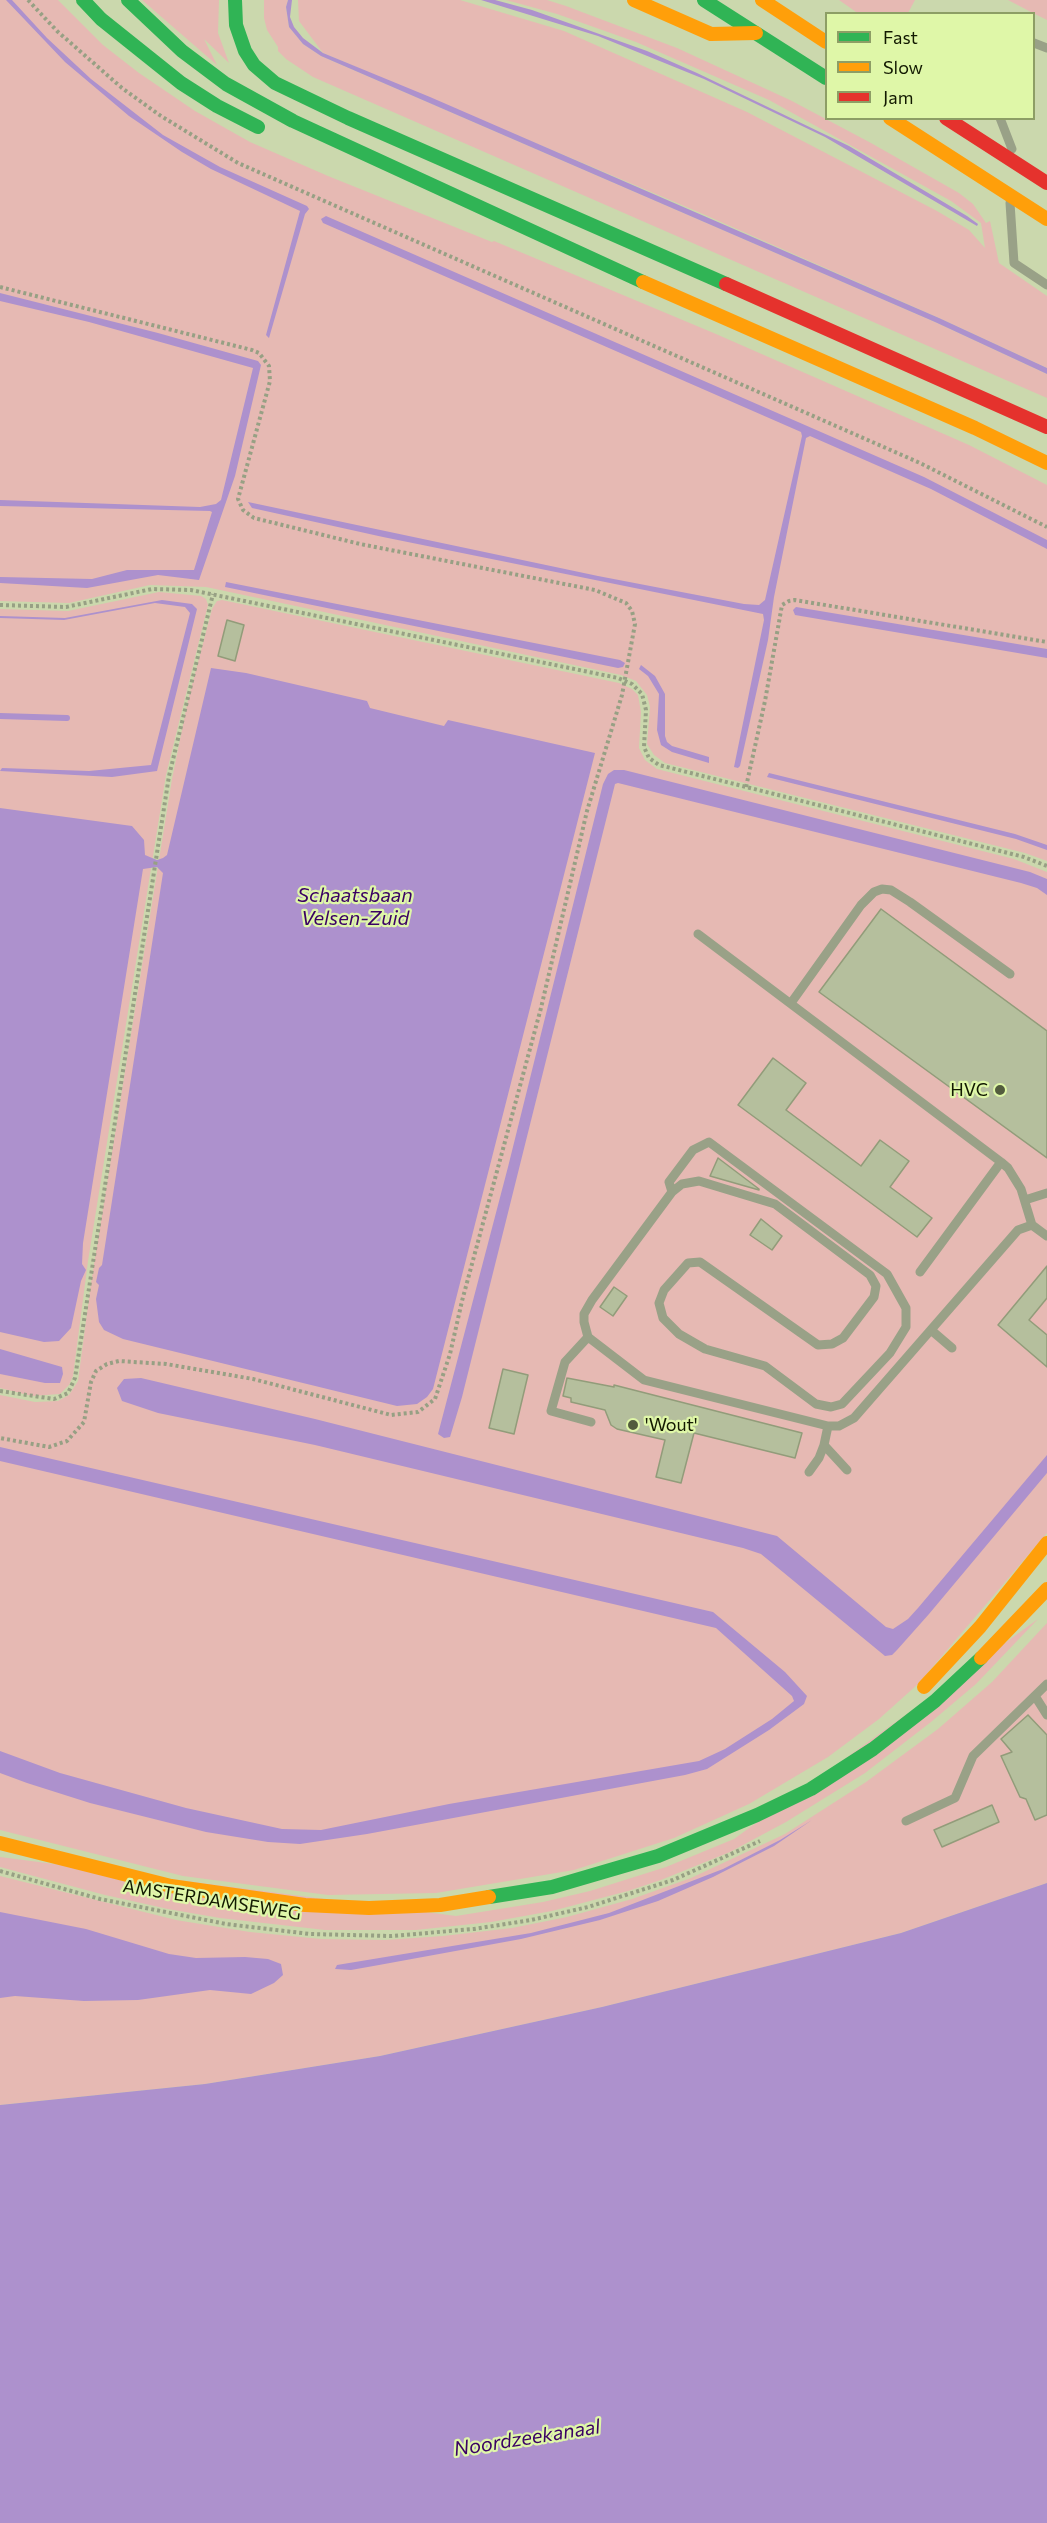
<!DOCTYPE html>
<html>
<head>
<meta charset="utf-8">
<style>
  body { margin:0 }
  #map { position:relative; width:1047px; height:2523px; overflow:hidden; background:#cbd8ad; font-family:Commissioner,sans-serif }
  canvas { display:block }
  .legend { position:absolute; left:825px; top:12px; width:210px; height:108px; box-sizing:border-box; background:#dff7a8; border:2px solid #8d9e65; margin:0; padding:8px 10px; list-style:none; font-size:18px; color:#121900 }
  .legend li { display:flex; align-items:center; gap:12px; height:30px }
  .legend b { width:30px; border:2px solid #8d9e65 }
</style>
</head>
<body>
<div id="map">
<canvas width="1047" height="2523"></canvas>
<ul class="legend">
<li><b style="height:8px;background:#30b455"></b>Fast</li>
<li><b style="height:8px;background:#ff9f0a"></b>Slow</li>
<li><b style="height:8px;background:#e5322d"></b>Jam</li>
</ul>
</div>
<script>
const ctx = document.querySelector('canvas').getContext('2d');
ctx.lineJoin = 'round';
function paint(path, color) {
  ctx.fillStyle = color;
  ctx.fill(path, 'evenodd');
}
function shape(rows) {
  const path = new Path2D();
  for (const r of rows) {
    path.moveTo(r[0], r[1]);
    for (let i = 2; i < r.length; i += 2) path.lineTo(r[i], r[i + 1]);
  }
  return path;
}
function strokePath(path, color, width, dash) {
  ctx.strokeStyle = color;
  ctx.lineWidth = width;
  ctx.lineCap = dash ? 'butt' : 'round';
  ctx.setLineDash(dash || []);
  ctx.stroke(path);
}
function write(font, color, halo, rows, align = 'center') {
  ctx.font = font + ' Commissioner,sans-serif';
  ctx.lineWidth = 4.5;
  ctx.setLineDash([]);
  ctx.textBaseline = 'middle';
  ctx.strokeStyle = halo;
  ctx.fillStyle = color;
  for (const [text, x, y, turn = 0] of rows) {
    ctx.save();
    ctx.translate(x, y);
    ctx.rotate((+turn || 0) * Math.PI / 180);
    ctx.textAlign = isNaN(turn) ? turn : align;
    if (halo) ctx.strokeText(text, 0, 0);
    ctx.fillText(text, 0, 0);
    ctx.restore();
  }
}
const green = shape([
  [0,0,58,0,103,45,139,73,195,111,250,142,328,176,492,242,494,241,716,334,969,445,1047,485,1047,861,1025,853,665,763,654,755,647,744,650,707,647,695,636,681,621,675,206,587,150,585,69,603,0,601],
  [142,0,219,0,218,33,229,63,204,39,217,65],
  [264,0,288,0,286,7,289,27,303,44,321,56,935,322,1047,374,1047,398,313,77,286,59,278,51,278,47,267,30,264,18],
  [298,0,460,0,564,31,747,112,937,211,969,230,985,248,981,223,951,201,769,100,636,42,557,14,506,0,547,0,566,6,677,48,790,100,871,143,959,193,973,204,986,223,990,221,999,263,1047,296,1047,368,939,318,696,211,323,53,299,21],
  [839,0,915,0,908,13,859,14],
  [1008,0,1047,0,1047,20,1031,12],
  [159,592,201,596,206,599,208,605,166,775,88,1261,73,1376,69,1385,60,1394,32,1396,0,1388,0,609,68,611],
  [222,600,619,683,632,689,638,695,641,712,639,748,645,760,657,769,1014,859,1047,872,1047,1533,918,1684,879,1719,828,1757,749,1804,674,1838,574,1870,436,1893,328,1895,183,1876,0,1830,0,1395,35,1402,58,1401,69,1395,78,1381,91,1283,172,779,188,700,212,609,217,601],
  [1038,1619,976,1684,931,1722,865,1773,786,1822,730,1852,661,1880,628,1891,552,1911,491,1922,416,1930,325,1930,220,1918,168,1909,105,1895,0,1867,0,1857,456,1916,543,1902,590,1891,666,1867,734,1839],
  [1047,1623,1047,1883,901,1933,602,2007,380,2056,205,2084,0,2105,0,1876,176,1920,250,1932,321,1939,385,1940,443,1936,512,1928,567,1917,632,1899,691,1878,785,1834,866,1782,938,1729,992,1682]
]);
const water = shape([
  [6,0,12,0,47,38,91,79,163,135,220,167,307,206,309,209,305,214,269,338,266,335,300,211,211,169,182,152,129,116,65,62],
  [288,0,292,0,290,17,294,27,303,38,323,53,430,97,939,318,1047,368,1047,374,935,322,321,56,303,44,289,27,286,7],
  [481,0,495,0,532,10,647,51,697,73,849,146,967,216,978,224,977,226,825,137,704,79,598,36],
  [326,216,924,477,1047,540,1047,549,931,489,810,436,806,438,774,597,768,640,740,766,738,768,734,767,764,620,763,614,383,537,252,508,248,502,598,576,744,604,759,605,765,600,802,436,801,432,323,223,321,219],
  [0,293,158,333,258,361,261,365,235,476,199,580,158,575,87,588,0,583,0,577,92,579,127,570,194,570,212,512,210,511,0,506,0,500,200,507,216,504,221,500,253,368,89,322,0,301],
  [226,582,620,660,625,663,623,667,618,668,225,587],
  [162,600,192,604,197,609,157,771,112,777,0,771,2,768,89,771,151,765,190,613,185,607,155,603,64,620,0,618,0,616,65,618],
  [796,607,1047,649,1047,658,795,615,793,610],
  [641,665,655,676,665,694,665,736,667,742,672,746,709,757,709,763,672,752,661,745,657,730,659,694,648,676,639,669],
  [211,668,246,673,367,701,370,708,444,726,448,720,595,753,433,1389,427,1397,417,1404,397,1406,123,1339,104,1330,99,1322,96,1299,99,1285,96,1282,99,1268,102,1265,163,873,157,867,143,869,83,1243,82,1264,86,1270,81,1281,71,1328,59,1341,44,1342,0,1332,0,808,132,826,144,840,145,855,157,860,163,858,167,855],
  [614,770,624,770,1030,872,1047,879,1047,895,1037,888,1021,883,618,783,615,784,462,1397,450,1437,444,1438,438,1434,508,1167,603,784,608,774],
  [769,773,1015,834,1047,845,1047,850,1016,839,767,777],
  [0,1349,62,1367,63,1374,60,1383,45,1383,0,1374],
  [141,1378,315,1419,777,1536,886,1627,893,1629,908,1619,918,1608,1047,1455,1047,1473,929,1614,897,1650,892,1655,885,1656,761,1554,743,1548,315,1445,158,1413,122,1401,117,1388,124,1379],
  [0,1447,713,1612,785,1672,807,1696,804,1704,769,1730,707,1769,685,1775,367,1834,300,1844,268,1842,206,1832,90,1803,27,1783,0,1773,0,1751,60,1773,186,1808,282,1829,321,1830,449,1804,699,1761,725,1749,772,1719,794,1701,792,1696,716,1628,0,1461],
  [812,1820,774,1846,713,1877,658,1901,600,1920,521,1939,379,1965,351,1970,335,1969,337,1965,531,1933,609,1913,723,1869,780,1840],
  [1047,1883,1047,2523,0,2523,0,2105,205,2084,380,2056,602,2007,901,1933],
  [0,1912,86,1929,169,1954,196,1958,245,1957,268,1959,281,1964,283,1975,274,1983,251,1994,210,1990,138,2000,84,2001,15,1996,0,1998]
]);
const stream = shape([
  [0,716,67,718]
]);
const building = shape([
  [227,620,244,625,235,661,218,656,227,620],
  [881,909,1047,1031,1047,1158,819,992,881,909],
  [773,1058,806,1083,786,1110,861,1166,880,1140,909,1161,890,1187,932,1218,917,1237,738,1105,773,1058],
  [718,1158,759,1189,759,1190,710,1176,718,1158],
  [761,1219,782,1236,772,1250,750,1235,761,1219],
  [1047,1266,1047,1298,1029,1320,1047,1335,1047,1367,998,1325,1047,1266],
  [614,1287,627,1296,613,1316,600,1307,614,1287],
  [503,1369,528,1375,514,1434,489,1428,503,1369],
  [567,1378,614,1387,614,1385,802,1433,795,1458,694,1433,681,1483,656,1477,665,1440,617,1429,611,1425,605,1410,571,1402,571,1398,563,1396,567,1378],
  [1028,1715,1047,1735,1047,1815,1035,1820,1026,1799,1020,1797,1001,1756,1012,1752,1001,1739,1028,1715],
  [992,1805,999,1822,942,1847,934,1830,992,1805]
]);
const path = shape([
  [28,0,57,31,122,88,161,116,238,163,920,463,1047,527],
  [0,287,252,350,259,353,269,366,270,381,238,499,243,510,254,518,360,544,595,590,626,603,632,611,635,624,622,695,587,811,541,1008,462,1301,450,1354,435,1399,418,1412,391,1415,253,1379,166,1364,119,1361,107,1364,96,1371,91,1382,84,1422,67,1441,49,1447,0,1438],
  [0,605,66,607,152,589,191,590,618,678,632,684,642,694,646,710,644,747,649,758,659,765,1024,857,1047,866],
  [746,787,765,701,782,605,789,601,795,600,1047,642],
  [0,1391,54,1399,68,1393,75,1378,169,776,213,594],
  [0,1871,100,1899,226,1924,310,1934,391,1936,474,1929,531,1920,588,1907,673,1880,760,1841]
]);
const lane = shape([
  [1034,43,1047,48],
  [1000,118,1012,149],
  [1010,203,1014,263,1047,285],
  [698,934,1001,1162,1008,1168,1021,1189,1032,1225,1047,1236],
  [791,1003,861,905,874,892,882,889,891,890,910,902,1010,974],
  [672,1192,669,1182,693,1150,709,1142,887,1274,906,1308,906,1327,890,1353,842,1404,831,1407,816,1404,765,1366,705,1349,679,1334,663,1318,659,1303,664,1290,688,1263,700,1262,818,1345,832,1344,843,1338,874,1297,876,1286,870,1275,775,1204,699,1181,682,1184,672,1192,592,1300,584,1314,584,1322,588,1337,644,1380,828,1426,839,1426,854,1418,1018,1230,1032,1225],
  [1025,1200,1047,1193],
  [920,1272,1001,1162],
  [931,1330,952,1348],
  [588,1337,565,1362,551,1411,591,1422],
  [828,1426,824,1445,847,1470],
  [809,1472,819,1458,824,1445],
  [1035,1696,1047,1715],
  [906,1821,955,1798,973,1756,1047,1684]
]);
const fast = shape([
  [83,0,101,19,181,83,217,106,258,127],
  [128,0,182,51,226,84,293,121,643,282],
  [235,0,236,25,245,51,254,65,275,83,348,118,726,284],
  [704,0,826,78],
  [489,1897,552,1887,658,1856,757,1815,811,1789,873,1749,935,1701,981,1658]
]);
const slow = shape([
  [634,0,711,34,756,33],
  [762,0,826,42],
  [890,118,1047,219],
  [643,282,975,428,1047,463],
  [981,1658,1047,1589],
  [924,1687,980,1627,1047,1543],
  [0,1843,171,1886,305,1905,369,1908,440,1905,489,1897]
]);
const jam = shape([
  [946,118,1047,183],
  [726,284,1047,427]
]);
const markers = [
  [1000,1090,6,"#535c3d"],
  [633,1425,6,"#535c3d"]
];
const poiNames = [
  ["HVC",988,1090],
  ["'Wout'",645,1425,"left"]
];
const streetNames = [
  ["AMSTERDAMSEWEG",212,1900,9]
];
const waterNames = [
  ["Schaatsbaan",355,895],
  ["Velsen-Zuid",355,918],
  ["Noordzeekanaal",527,2438,-9]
];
paint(green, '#e6b9b3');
paint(water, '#ad91cd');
strokePath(stream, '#ad91cd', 6);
paint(building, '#b5bf9d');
strokePath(building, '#929c7a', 1.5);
strokePath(path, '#97a084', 4, [3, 3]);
strokePath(lane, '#99a187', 9);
strokePath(fast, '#30b455', 14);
strokePath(slow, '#ff9f0a', 14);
strokePath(jam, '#e5322d', 14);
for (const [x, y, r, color] of markers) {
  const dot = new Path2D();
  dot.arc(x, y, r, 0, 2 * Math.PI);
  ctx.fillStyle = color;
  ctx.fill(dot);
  strokePath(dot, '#dff7a8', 2);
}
write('18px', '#121900', '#dff7a8', poiNames, 'right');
write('18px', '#121900', '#dff7a8', streetNames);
write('italic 20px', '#3a0164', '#dff7a8', waterNames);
</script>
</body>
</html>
